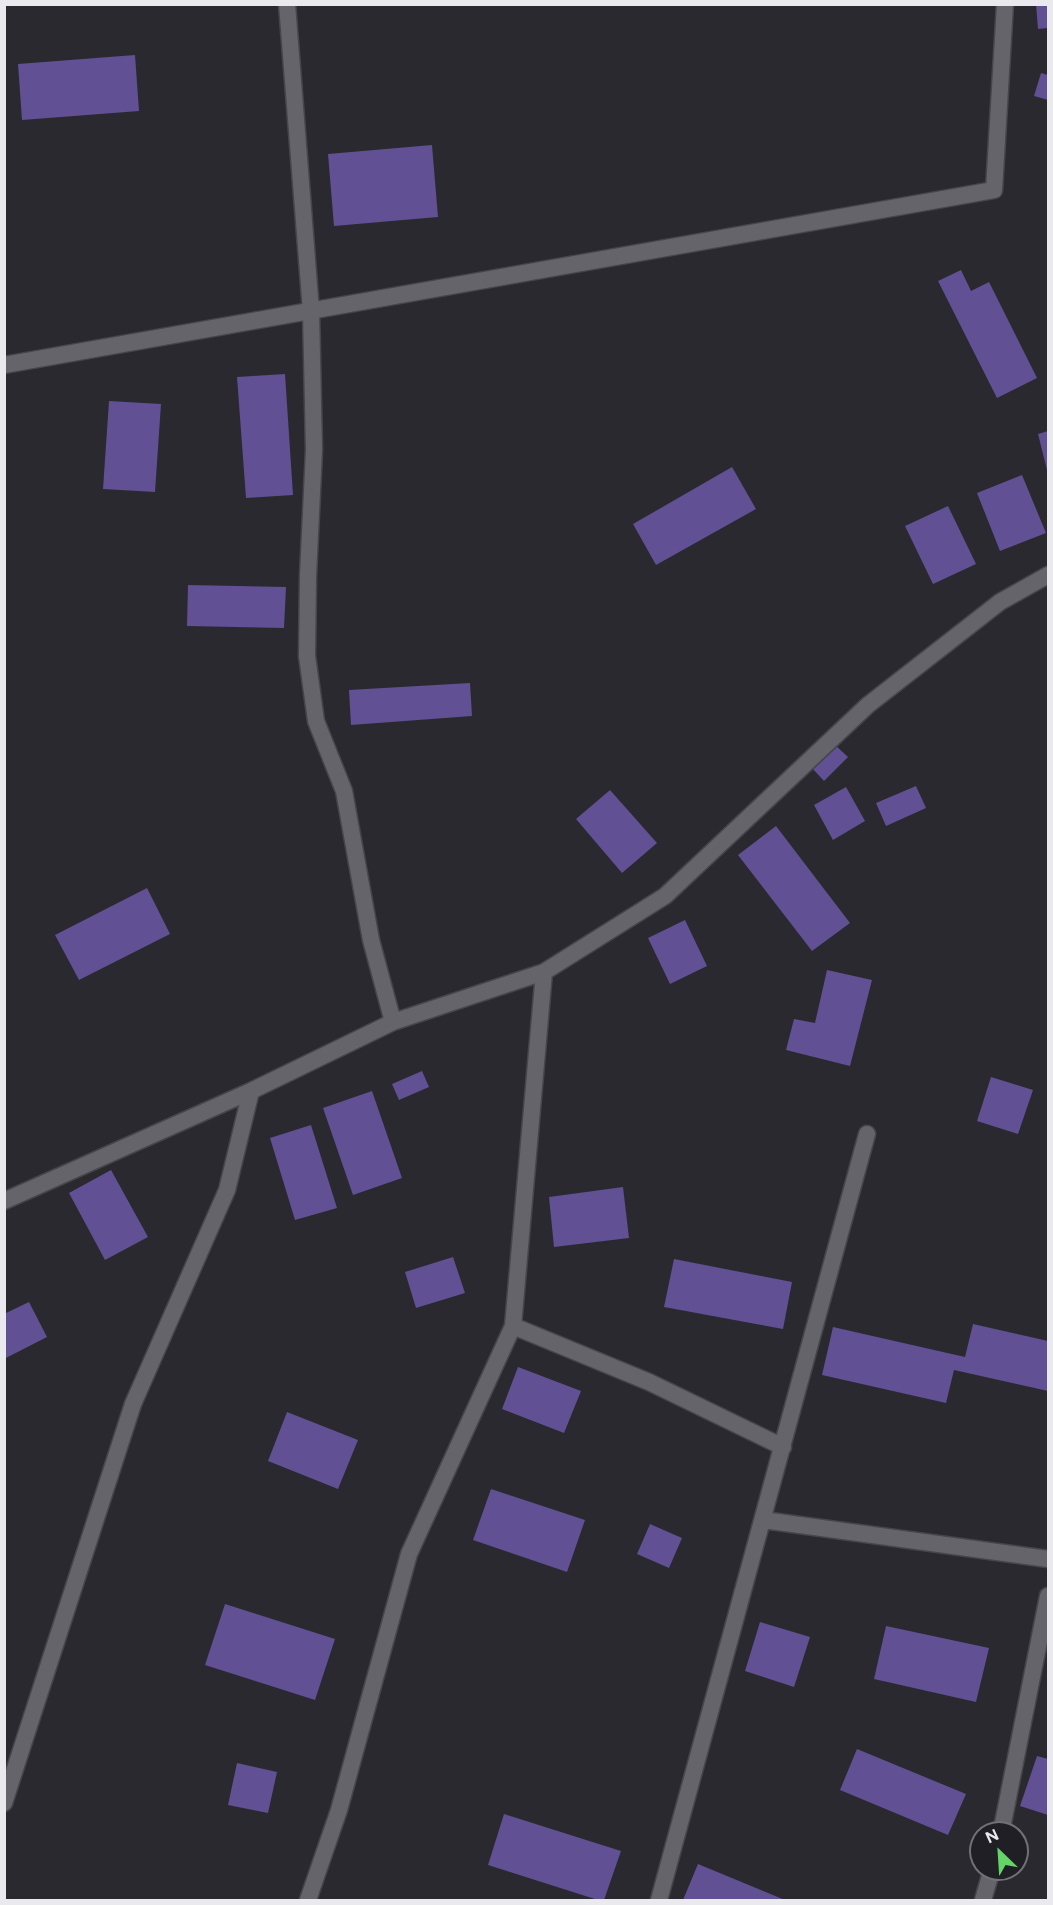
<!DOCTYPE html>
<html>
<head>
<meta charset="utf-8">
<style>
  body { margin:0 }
  #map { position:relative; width:1053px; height:1905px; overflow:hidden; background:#2a292f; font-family:Figtree,sans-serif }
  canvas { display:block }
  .frame { position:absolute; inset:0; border:6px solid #eaeaee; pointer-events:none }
  .north { position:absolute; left:969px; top:1821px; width:60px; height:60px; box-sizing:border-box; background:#201f25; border:2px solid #717075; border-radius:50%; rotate:335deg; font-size:16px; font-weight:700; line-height:24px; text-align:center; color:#eaeaee }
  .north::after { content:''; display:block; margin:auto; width:21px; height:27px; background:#65d467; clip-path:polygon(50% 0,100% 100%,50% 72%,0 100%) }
</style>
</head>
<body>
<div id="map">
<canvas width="1053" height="1905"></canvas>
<div class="frame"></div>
<div class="north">N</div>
</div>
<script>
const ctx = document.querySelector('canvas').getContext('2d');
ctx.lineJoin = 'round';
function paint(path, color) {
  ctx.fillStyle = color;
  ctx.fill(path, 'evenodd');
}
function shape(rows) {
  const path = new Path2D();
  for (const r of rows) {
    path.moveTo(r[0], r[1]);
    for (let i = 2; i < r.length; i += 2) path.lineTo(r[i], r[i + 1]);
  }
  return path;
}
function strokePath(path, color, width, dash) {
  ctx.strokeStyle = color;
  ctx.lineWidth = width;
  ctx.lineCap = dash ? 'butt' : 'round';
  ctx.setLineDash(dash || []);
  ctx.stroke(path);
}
const building = shape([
  [1036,4,1048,4,1048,28,1038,29],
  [135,55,139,111,22,120,18,64],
  [1041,73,1048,75,1048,100,1034,96],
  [432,145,438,217,334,226,328,154],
  [961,270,971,291,989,282,1037,378,997,398,938,281],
  [285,374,293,495,246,498,237,377],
  [109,401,161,404,155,492,103,489],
  [1048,431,1048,474,1038,434],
  [732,467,756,509,656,565,633,524],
  [1022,475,1046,533,1000,551,977,493],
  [948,506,976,564,933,584,905,526],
  [188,585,286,587,284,628,187,626],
  [470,683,472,716,351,725,349,690],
  [834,744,848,757,824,781,811,767],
  [916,786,926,808,886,826,876,803],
  [846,787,865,821,833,840,814,805],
  [610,790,657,843,622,873,576,819],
  [776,826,850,923,812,951,738,855],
  [147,888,170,934,79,980,55,935],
  [685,920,707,966,670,984,648,938],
  [827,970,872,980,850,1066,786,1050,794,1019,815,1023],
  [422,1071,429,1087,399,1100,392,1084],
  [991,1077,1033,1090,1018,1134,977,1121],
  [372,1091,402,1178,353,1195,323,1108],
  [311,1125,337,1208,295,1220,270,1138],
  [111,1170,148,1237,105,1260,69,1193],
  [623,1187,629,1238,554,1247,549,1197],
  [453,1257,465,1293,416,1308,405,1272],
  [674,1259,792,1282,783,1329,664,1307],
  [29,1302,47,1337,4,1359,4,1314],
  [973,1324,1048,1341,1048,1391,954,1370,946,1403,822,1375,833,1327,965,1357],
  [518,1367,581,1391,564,1433,502,1409],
  [287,1412,358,1440,338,1489,268,1461],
  [491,1489,585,1520,567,1572,473,1540],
  [650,1524,682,1538,669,1568,637,1554],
  [225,1604,335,1639,315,1700,205,1665],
  [760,1622,810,1637,794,1687,745,1671],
  [886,1626,989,1648,976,1702,874,1679],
  [857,1749,966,1794,948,1835,840,1790],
  [1037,1756,1048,1759,1048,1815,1020,1806],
  [237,1763,277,1772,268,1813,228,1805],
  [504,1814,621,1851,604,1900,598,1900,488,1865],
  [698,1864,785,1900,683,1900]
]);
const minor = shape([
  [287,4,311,311,314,450,308,576,307,656,316,721,344,791,371,940,393,1022],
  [4,365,994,190,1005,4],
  [4,1201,251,1091,393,1022,544,972,665,896,868,705,1000,602,1048,575],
  [513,1326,649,1382,783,1447],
  [763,1520,1048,1559],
  [4,1803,133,1404,227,1190,251,1091],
  [1001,1833,1048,1596],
  [308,1900,339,1810,409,1554,513,1326,544,972],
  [659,1900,867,1134],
  [983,1900,992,1869]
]);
paint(building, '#615093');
strokePath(minor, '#46454b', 19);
strokePath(minor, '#66646b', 16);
</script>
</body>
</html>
